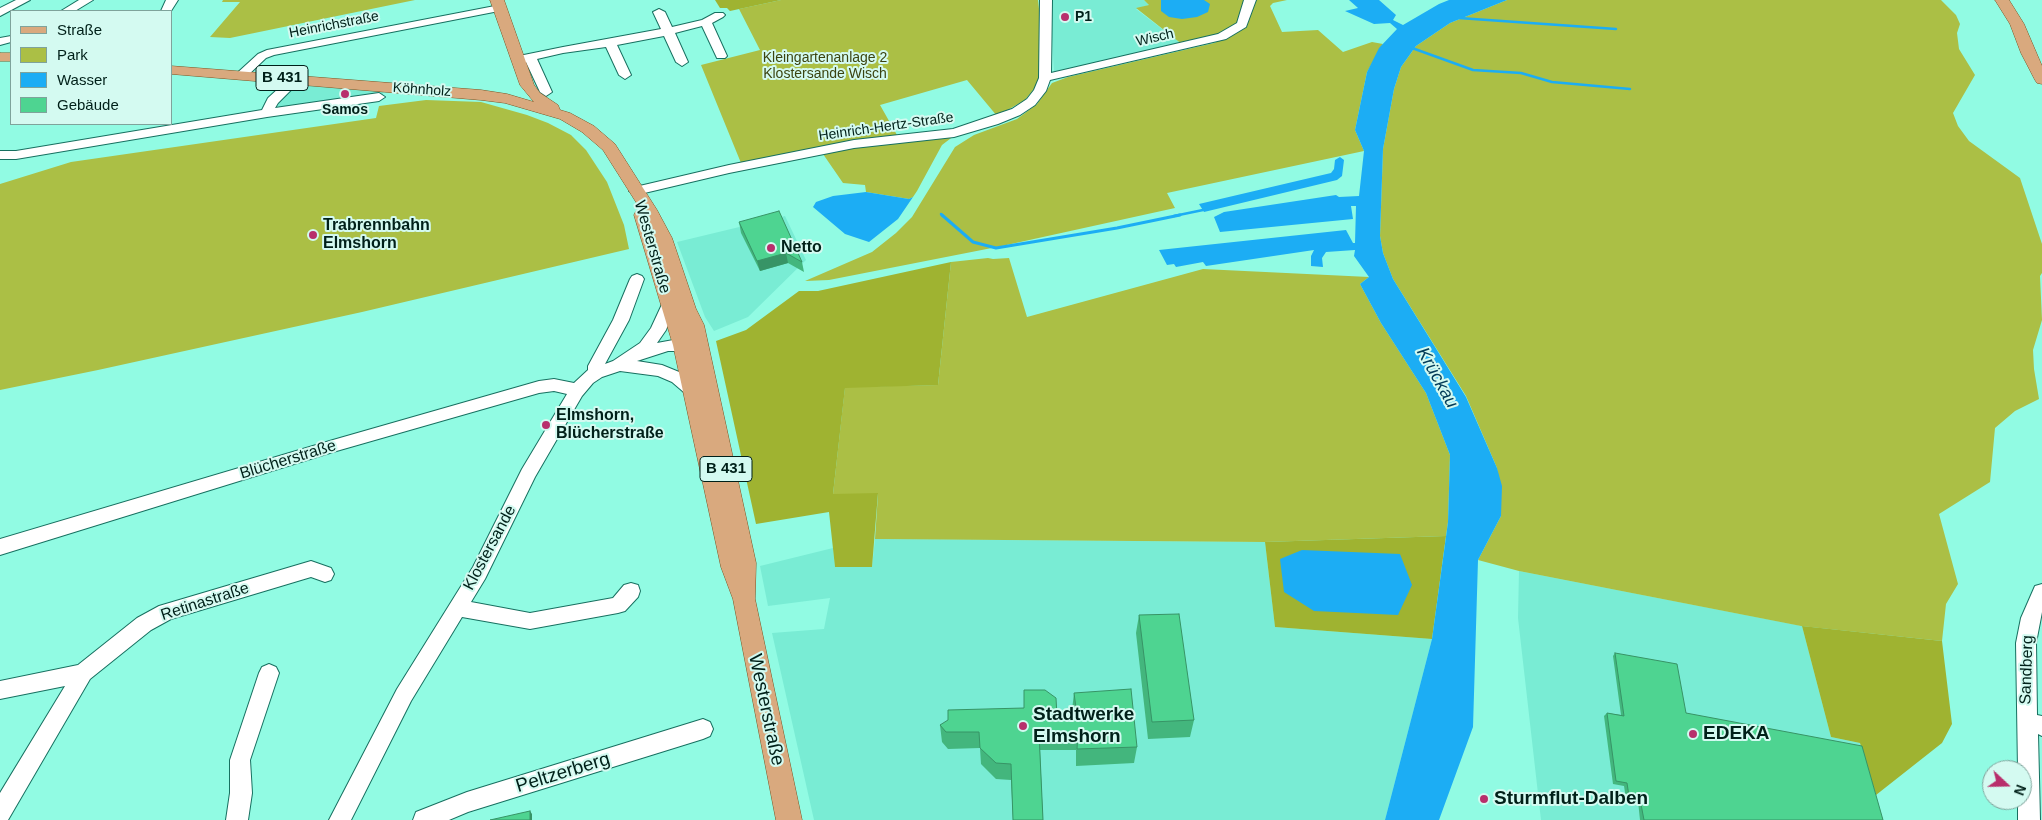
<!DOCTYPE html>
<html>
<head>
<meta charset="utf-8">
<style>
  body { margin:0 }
  #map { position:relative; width:2042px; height:820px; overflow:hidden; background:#91fbe3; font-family:Arial,sans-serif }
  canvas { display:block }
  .legend { position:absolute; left:10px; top:10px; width:162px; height:115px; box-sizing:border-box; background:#d4faf1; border:1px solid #7fa39b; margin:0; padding:6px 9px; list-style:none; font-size:15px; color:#002019 }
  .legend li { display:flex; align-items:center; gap:10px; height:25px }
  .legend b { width:25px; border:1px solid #7fa39b }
  .north { position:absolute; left:1982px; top:760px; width:50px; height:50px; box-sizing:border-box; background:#d4faf1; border:1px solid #7fa39b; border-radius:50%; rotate:111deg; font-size:14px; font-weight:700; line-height:20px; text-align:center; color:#002019 }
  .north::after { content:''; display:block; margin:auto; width:18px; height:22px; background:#b82f6c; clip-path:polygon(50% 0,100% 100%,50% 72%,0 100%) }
</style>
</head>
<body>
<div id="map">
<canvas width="2042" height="820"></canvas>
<ul class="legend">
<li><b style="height:6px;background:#d9a97e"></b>Straße</li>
<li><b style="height:14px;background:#abbf45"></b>Park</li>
<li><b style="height:14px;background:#1cadf4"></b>Wasser</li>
<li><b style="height:14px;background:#4ed491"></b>Gebäude</li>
</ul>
<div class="north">N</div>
</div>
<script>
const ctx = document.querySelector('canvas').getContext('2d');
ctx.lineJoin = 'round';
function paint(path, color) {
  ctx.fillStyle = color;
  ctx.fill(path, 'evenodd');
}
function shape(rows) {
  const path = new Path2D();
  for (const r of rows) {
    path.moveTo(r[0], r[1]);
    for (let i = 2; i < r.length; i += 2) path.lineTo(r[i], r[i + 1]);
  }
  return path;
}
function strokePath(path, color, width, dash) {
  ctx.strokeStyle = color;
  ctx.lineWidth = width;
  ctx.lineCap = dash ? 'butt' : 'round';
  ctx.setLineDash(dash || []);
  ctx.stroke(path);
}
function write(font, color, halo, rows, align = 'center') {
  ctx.font = font + ' Arial,sans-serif';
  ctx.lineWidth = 4;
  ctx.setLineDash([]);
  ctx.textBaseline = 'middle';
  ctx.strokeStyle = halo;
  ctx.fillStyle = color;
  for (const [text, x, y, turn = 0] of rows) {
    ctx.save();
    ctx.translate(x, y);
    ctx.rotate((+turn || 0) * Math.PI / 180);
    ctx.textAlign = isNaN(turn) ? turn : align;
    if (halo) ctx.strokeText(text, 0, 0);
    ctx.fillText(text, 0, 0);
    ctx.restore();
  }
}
const built = shape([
  [1050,0,1144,0,1149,5,1136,9,1183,45,1054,73],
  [295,84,384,91,382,96,283,109,278,106,279,101],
  [785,216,806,260,748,317,714,331,705,317,677,242],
  [875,539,1265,542,1275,627,1432,639,1385,820,814,820,772,633,824,629,830,598,768,606,760,566,833,548,835,567,872,567],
  [1519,571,1802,626,1831,737,1860,743,1883,820,1541,820,1518,618]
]);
const green = shape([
  [223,0,415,0,230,38,210,37,240,2,222,2],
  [781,0,1038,0,1040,18,1039,78,1034,89,1025,100,997,116,967,80,880,105,897,135,858,140,741,163,701,65,760,50,739,9],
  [1144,0,1245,0,1238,24,1225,33,1183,45,1136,8,1149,5],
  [1254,0,1287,0,1273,3,1270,6,1282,32,1318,30,1343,52,1372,42,1383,44,1367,72,1355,130,1364,151,1167,193,1175,208,1002,246,829,280,805,281,872,252,896,233,912,217,955,147,974,135,1017,119,1037,104,1052,83,1068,77,1214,43,1230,36,1245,26,1249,20],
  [1507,0,1941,0,1956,15,1960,24,1957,33,1959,49,1975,75,1953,113,1958,126,1969,141,2020,178,2042,244,2042,273,2040,276,2042,320,2033,350,2034,369,2039,399,2015,411,1995,428,1990,482,1939,514,1958,584,1946,604,1942,641,1801,626,1519,571,1478,560,1501,516,1497,468,1466,396,1393,279,1383,253,1380,236,1383,149,1394,89,1401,67,1416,46,1450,23],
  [426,100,481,102,527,115,548,123,571,135,586,150,607,182,624,225,629,249,362,312,98,370,0,390,0,184,71,162,376,118,379,106],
  [959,132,942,145,917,191,913,197,909,199,866,192,865,185,843,183,823,154,857,146],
  [988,258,993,259,1009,258,1027,317,1203,269,1369,277,1360,284,1381,323,1426,393,1450,455,1448,522,1446,536,1265,542,875,539,878,494,833,494,845,387,938,385,951,262]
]);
const forest = shape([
  [715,0,781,0,730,11,727,8,720,8],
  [951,262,938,385,845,388,833,494,878,493,872,567,835,567,829,512,756,524,716,341,746,330,799,291,818,291],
  [1446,536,1432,639,1275,627,1265,542],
  [1802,626,1942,641,1952,724,1942,743,1876,795,1860,743,1831,737]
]);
const water = shape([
  [1161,0,1204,0,1210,4,1208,12,1197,17,1182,19,1169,17,1161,11],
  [1349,0,1379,0,1396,15,1393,20,1403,25,1439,4,1449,0,1507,0,1450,23,1416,46,1401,67,1394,89,1383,149,1380,236,1383,253,1393,279,1466,397,1497,468,1502,486,1501,516,1478,560,1473,727,1439,820,1385,820,1432,639,1448,522,1450,455,1426,393,1381,323,1360,284,1369,277,1354,256,1355,250,1326,252,1322,258,1323,267,1311,266,1311,256,1314,250,1206,266,1203,262,1176,267,1174,264,1167,265,1159,250,1346,230,1353,243,1355,243,1356,206,1351,206,1353,219,1220,232,1214,217,1224,212,1336,195,1339,197,1359,196,1364,151,1355,130,1367,72,1379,48,1397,29,1390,23,1374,24,1345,11,1358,8],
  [1340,157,1344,160,1342,176,1337,180,1204,212,1199,204,1331,173,1334,169,1335,160],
  [866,192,909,199,913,197,898,219,869,242,845,234,813,207,816,202,833,196],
  [1302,550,1400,554,1412,585,1398,615,1314,611,1284,592,1280,559]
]);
const streamFar1 = shape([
  [1459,18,1616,29],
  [1412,48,1473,70,1521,73,1552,82,1630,89],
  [941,214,943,216],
  [1174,216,1203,210]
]);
const stream = shape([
  [942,215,973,242,996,248,1117,228,1180,215]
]);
const minor = shape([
  [16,0,30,0,0,16,0,8,16,0],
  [79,0,93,0,75,11,61,11,79,0],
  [166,0,178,0,171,11,161,11,166,0],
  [1040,0,1052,0,1051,73,1218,34,1237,23,1244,0,1256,0,1246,27,1226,39,1050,80,1046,91,1035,105,1020,115,998,124,954,137,854,148,729,173,636,195,629,191,631,188,729,165,854,140,953,129,1012,109,1027,99,1034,90,1039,78,1040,0],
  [500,5,506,8,504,10,274,55,266,58,245,78,241,79,235,75,258,54,267,50,500,5],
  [659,9,665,12,672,27,702,20,715,13,723,13,725,15,723,17,712,23,727,56,725,58,717,58,702,26,675,33,688,62,682,66,676,62,664,36,617,45,631,75,625,79,619,75,606,47,563,53,537,59,552,92,546,96,540,92,526,62,518,64,512,60,514,57,563,47,661,29,653,12,659,9],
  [11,36,11,42,0,45,0,38,11,36],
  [296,75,302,79,278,103,275,108,379,93,385,97,379,101,267,117,16,159,0,159,0,151,16,151,262,110,268,98,292,76,296,75],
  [637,274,642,276,644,279,629,320,605,364,613,361,640,343,651,328,664,300,669,299,674,300,676,304,666,330,657,343,695,336,700,337,703,341,700,345,682,351,668,351,637,361,662,365,684,374,700,390,698,394,692,396,686,394,672,382,658,376,620,371,602,377,593,383,582,396,535,477,485,579,471,602,530,613,613,598,624,585,631,583,638,585,640,591,638,597,625,611,618,613,530,629,462,617,411,701,351,820,329,820,397,689,473,567,522,469,567,394,554,391,539,393,333,452,0,555,0,539,333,440,539,381,554,379,574,383,588,370,588,366,613,320,630,279,632,276,637,274],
  [311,561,331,568,334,574,331,580,325,582,311,577,171,619,151,630,90,679,8,820,0,820,0,793,65,686,0,699,0,681,78,665,137,618,159,606,311,561],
  [2042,584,2042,612,2036,643,2037,715,2042,716,2042,736,2038,734,2040,820,2018,820,2018,800,2022,800,2022,770,2018,770,2016,643,2021,618,2035,586,2042,584],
  [269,664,276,667,279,673,250,760,252,793,248,820,226,820,230,793,230,760,259,673,262,667,269,664],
  [703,719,710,722,713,729,710,736,703,739,468,812,449,820,413,820,416,812,467,792,703,719]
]);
const major = shape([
  [490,0,504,0,534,85,540,93,558,105,560,110,570,113,594,126,615,144,657,210,672,238,696,309,704,325,756,563,755,599,802,820,776,820,733,599,721,567,673,345,634,215,636,211,641,210,603,150,582,132,560,119,505,103,481,100,171,74,171,66,481,90,507,94,534,102,520,85,490,0],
  [1995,0,2009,0,2024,24,2042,66,2042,84,2037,83,2035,80,2021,53,2010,24,1995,0],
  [0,53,11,53,11,61,0,61,0,53]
]);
const wall = shape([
  [739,222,802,262,804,272,788,263,760,271,741,233],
  [1139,615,1194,720,1190,737,1148,739,1136,633],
  [1615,653,1686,713,1883,820,1640,820,1638,801,1626,799,1624,786,1613,784,1604,716,1607,713,1621,715,1613,656],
  [1024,690,1057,716,1073,715,1072,710,1074,693,1137,747,1134,763,1076,766,1076,750,1040,750,1043,820,1013,820,1011,780,996,779,981,764,980,748,948,749,942,742,940,725,1024,708]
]);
const shadedWall = shape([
  [786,253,788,263,760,271,757,261],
  [530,811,532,814,532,820,530,820]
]);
const building = shape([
  [779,211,802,262,786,253,757,261,739,222,779,211],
  [1179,614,1194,720,1152,722,1139,615,1179,614],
  [1615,653,1677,664,1686,713,1862,746,1883,820,1644,820,1640,799,1629,796,1627,783,1616,781,1607,713,1624,716,1615,653],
  [1131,689,1137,747,1077,749,1078,733,1039,733,1043,820,1013,820,1011,764,996,763,980,748,979,732,946,732,940,725,948,720,948,710,1024,708,1024,690,1045,690,1056,698,1057,716,1077,715,1074,693,1131,689],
  [530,811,530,820,490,820,530,811]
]);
const markers = [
  [1065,17,5,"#b82f6c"],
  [345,94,5,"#b82f6c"],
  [313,235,5,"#b82f6c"],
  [771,248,5,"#b82f6c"],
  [546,425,5,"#b82f6c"],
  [1023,726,5,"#b82f6c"],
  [1693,734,5,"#b82f6c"],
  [1484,799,5,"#b82f6c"]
];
const farPoinames = [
  ["P1",1075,17],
  ["Samos",345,110,"center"]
];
const farStreetnames = [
  ["Heinrichstraße",334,25,-11],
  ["Wisch",1155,38,-13],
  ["Köhnholz",422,90,4],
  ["Heinrich-Hertz-Straße",886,127,-8]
];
const farParknames = [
  ["Kleingartenanlage 2",825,58],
  ["Klostersande Wisch",825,74]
];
const shields = [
  [282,78,52],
  [726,469,52]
];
const shieldNames = [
  ["B 431",282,78],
  ["B 431",726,469]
];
const poiNames = [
  ["Trabrennbahn",323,226],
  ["Elmshorn",323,244],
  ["Netto",781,248],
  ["Elmshorn,",556,416],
  ["Blücherstraße",556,434]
];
const streetNames = [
  ["Westerstraße",652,247,74],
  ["Blücherstraße",288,460,-17],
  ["Klostersande",490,548,-62],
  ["Retinastraße",205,602,-18],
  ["Sandberg",2027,670,-88]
];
const waterNames = [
  ["Krückau",1437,378,61]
];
const nearStreetnames = [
  ["Westerstraße",766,710,78],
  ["Peltzerberg",563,773,-17]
];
const nearPoinames = [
  ["Stadtwerke",1033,715],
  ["Elmshorn",1033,737],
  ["EDEKA",1703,734],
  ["Sturmflut-Dalben",1494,799]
];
paint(built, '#79ecd4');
paint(green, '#abbf45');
paint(forest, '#9fb331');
paint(water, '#1cadf4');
strokePath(streamFar1, '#1cadf4', 2.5);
strokePath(stream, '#1cadf4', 3);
strokePath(minor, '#177060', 2);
strokePath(major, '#7d5423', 1);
paint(minor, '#fff');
paint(major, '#d9a97e');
paint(wall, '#43b67d');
paint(shadedWall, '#379466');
paint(building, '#4ed491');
strokePath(building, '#379466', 1);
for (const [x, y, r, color] of markers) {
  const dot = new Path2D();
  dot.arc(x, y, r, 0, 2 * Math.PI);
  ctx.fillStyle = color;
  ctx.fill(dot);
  strokePath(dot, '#d4faf1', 2);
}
write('bold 14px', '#002019', '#d4faf1', farPoinames, 'left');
write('14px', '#002019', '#d4faf1', farStreetnames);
write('14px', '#3b4310', '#d4faf1', farParknames);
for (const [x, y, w] of shields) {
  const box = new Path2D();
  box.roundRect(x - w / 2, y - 12.5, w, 25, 4);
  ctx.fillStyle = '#d4faf1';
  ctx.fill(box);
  strokePath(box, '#002019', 1);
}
write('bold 15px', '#002019', null, shieldNames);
write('bold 16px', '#002019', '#d4faf1', poiNames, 'left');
write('16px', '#002019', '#d4faf1', streetNames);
write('italic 18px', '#033b58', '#d4faf1', waterNames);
write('19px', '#002019', '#d4faf1', nearStreetnames);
write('bold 19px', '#002019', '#d4faf1', nearPoinames, 'left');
</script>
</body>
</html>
